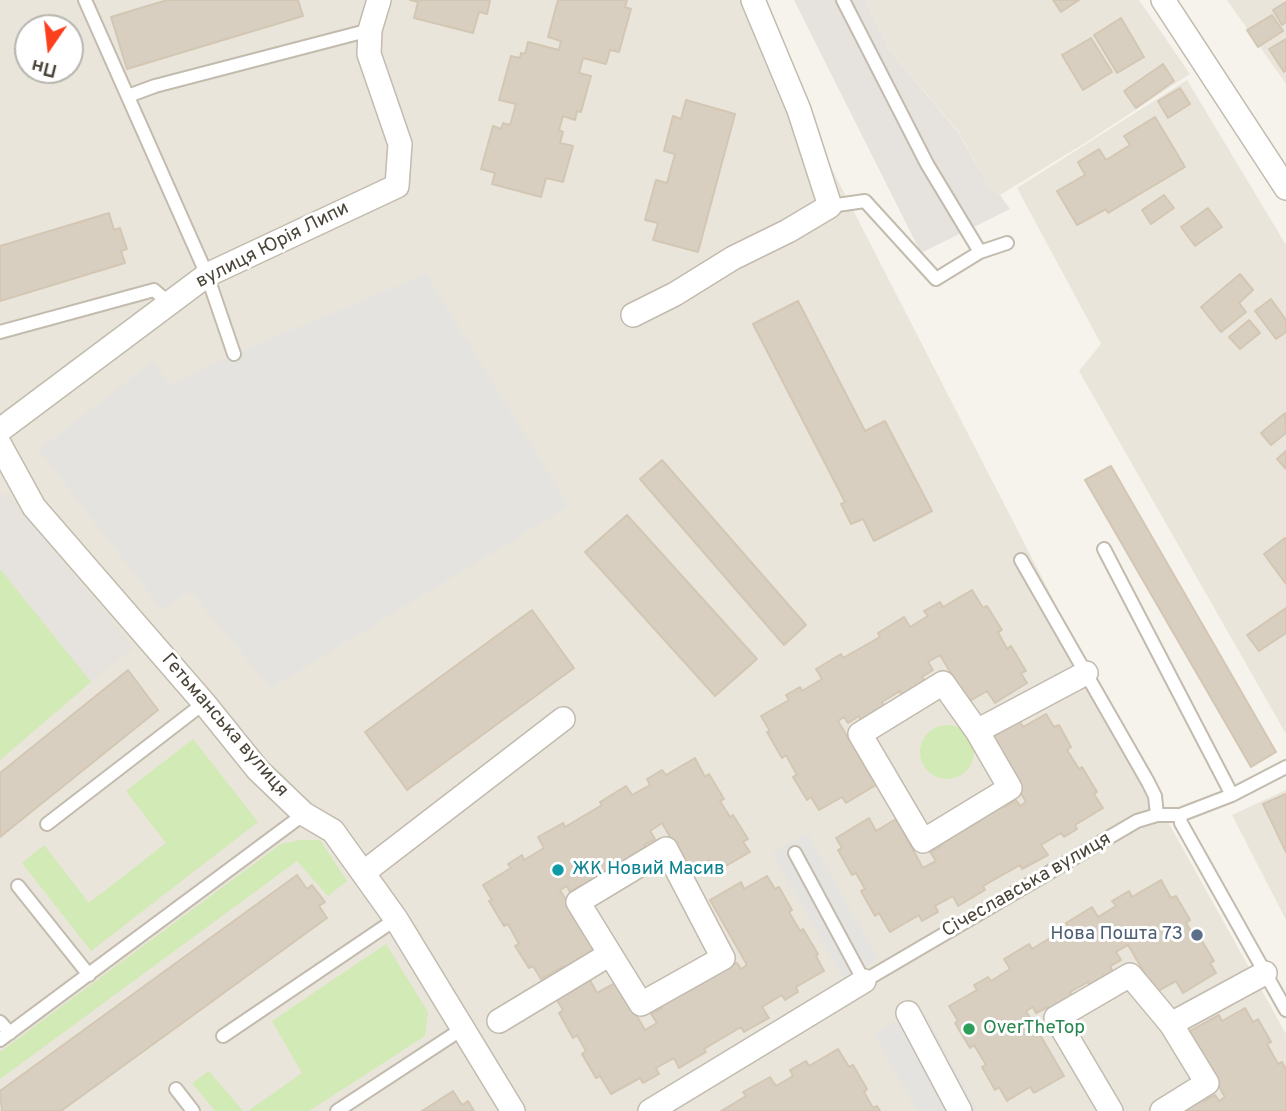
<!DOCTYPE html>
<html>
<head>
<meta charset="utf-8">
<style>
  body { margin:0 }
  #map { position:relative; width:1286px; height:1111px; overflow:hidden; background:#f6f3ec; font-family:Overpass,sans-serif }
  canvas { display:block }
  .north { position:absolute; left:14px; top:14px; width:70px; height:70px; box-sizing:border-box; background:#fff; border:2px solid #b7b4b0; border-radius:50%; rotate:194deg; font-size:19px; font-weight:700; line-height:28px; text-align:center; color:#4b4439 }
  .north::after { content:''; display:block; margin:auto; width:24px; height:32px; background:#fc3f1d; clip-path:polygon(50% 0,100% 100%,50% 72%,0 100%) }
</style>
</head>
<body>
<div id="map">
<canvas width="1286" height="1111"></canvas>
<div class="north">Пн</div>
</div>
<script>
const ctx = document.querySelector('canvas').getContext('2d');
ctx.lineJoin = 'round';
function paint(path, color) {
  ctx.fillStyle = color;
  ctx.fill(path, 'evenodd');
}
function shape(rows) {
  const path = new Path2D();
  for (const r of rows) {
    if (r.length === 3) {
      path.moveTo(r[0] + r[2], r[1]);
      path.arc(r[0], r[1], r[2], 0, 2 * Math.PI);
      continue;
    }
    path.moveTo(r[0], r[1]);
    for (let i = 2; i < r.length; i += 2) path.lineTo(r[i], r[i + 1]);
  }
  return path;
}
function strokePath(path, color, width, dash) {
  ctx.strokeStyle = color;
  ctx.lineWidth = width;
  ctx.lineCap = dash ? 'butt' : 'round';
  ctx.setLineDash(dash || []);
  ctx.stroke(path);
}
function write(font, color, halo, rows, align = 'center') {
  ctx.font = font + ' Overpass,sans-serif';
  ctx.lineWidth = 6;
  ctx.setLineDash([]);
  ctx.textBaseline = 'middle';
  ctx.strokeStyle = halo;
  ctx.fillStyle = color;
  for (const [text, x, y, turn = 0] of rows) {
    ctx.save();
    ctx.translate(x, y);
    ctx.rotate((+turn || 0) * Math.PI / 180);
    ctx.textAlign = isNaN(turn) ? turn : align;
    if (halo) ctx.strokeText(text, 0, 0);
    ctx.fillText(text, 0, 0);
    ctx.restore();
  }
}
const residential = shape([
  [0,0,745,0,1162,811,1286,1034,1286,1111,0,1111],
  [28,28,70,28,70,70,28,70],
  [865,0,1139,0,1190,74,1085,143,1000,195,990,189,958,131,890,51],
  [1227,0,1286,0,1286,84],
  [1187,80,1286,245,1286,734,1079,371,1101,344,1017,188],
  [1286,790,1286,920,1232,815]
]);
const industrial = shape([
  [794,0,865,0,890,51,958,132,990,189,1000,195,1010,209,921,253],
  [7,493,134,648,91,682,0,569,0,499]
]);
const green = shape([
  [0,569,91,682,0,760],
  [947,752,27],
  [193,739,258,822,91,951,22,863,44,845,89,903,166,843,126,791],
  [300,840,320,840,347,881,328,896,297,861,0,1079,0,1052,281,844],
  [386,944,428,1012,425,1036,309,1111,248,1111,302,1073,272,1021],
  [209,1071,243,1111,215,1111,192,1083]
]);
const parking = shape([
  [426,274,569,506,271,688,190,591,162,610,39,450,153,361,170,385,234,354],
  [807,833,878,959,844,979,772,853],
  [921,1007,978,1111,917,1111,874,1033]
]);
const building = shape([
  [167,0,298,0,303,16,127,69,111,17,167,0],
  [410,0,490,0,487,14,479,12,473,33,414,18,418,2,410,0],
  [558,0,627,0,625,7,631,9,619,52,610,50,606,64,583,58,579,73,591,76,581,112,577,111,575,120,563,116,559,130,563,132,560,143,573,146,563,182,546,178,541,197,492,184,495,173,481,169,493,126,501,129,503,123,510,125,516,104,499,100,511,56,520,58,521,53,525,54,528,42,559,50,561,41,548,37,558,0],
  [1053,0,1079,0,1061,12,1053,0],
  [1286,2,1286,22,1282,25,1273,10,1286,2],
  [1272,15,1283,31,1258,47,1247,30,1272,15],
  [1121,18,1144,57,1117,73,1094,35,1121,18],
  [1091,38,1112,72,1083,90,1062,55,1091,38],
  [1286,39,1286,70,1284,72,1269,49,1286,39],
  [1163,64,1174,81,1136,108,1124,91,1163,64],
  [1180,88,1190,104,1168,118,1158,101,1180,88],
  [686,100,735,114,698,252,653,240,658,223,645,220,656,180,667,183,675,154,664,151,673,116,681,119,686,100],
  [1155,117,1185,167,1108,213,1106,209,1077,225,1057,191,1085,175,1078,162,1099,149,1106,160,1130,145,1124,136,1155,117],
  [1164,195,1174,208,1151,224,1142,210,1164,195],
  [1208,208,1222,227,1195,246,1181,227,1208,208],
  [109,213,114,230,120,228,127,249,121,251,125,263,0,301,0,246,109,213],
  [1240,274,1253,290,1239,303,1246,312,1221,332,1201,307,1240,274],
  [1271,299,1286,320,1286,332,1276,339,1255,311,1271,299],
  [798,301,865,431,885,421,932,511,874,541,863,519,851,524,841,504,845,502,753,324,798,301],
  [1249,320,1260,333,1240,349,1229,337,1249,320],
  [1285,413,1286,433,1271,445,1261,433,1285,413],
  [1286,451,1286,469,1277,459,1286,451],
  [662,460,806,625,784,645,640,479,662,460],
  [1111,466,1276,752,1251,767,1085,480,1111,466],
  [627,515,757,659,715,696,585,552,627,515],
  [1285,538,1286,539,1286,584,1264,554,1285,538],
  [972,590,983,608,987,606,1002,630,998,632,1007,649,1011,646,1026,671,1021,673,1027,683,995,703,987,691,968,702,940,655,928,662,933,670,922,677,925,681,902,695,900,691,882,702,884,706,861,720,859,716,848,723,844,717,838,721,876,785,846,803,842,797,819,810,811,797,807,800,793,777,797,775,786,755,782,758,767,732,770,731,761,716,789,700,786,695,800,687,802,691,822,679,816,669,841,654,843,658,880,637,878,633,904,617,910,627,928,616,924,611,940,602,943,607,972,590],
  [1286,608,1286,633,1259,651,1247,635,1286,608],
  [532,610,574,668,407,790,365,732,532,610],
  [128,670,158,710,0,837,0,773,128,670],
  [1046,714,1054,727,1059,725,1071,747,1067,750,1079,769,1082,767,1097,792,1094,794,1103,808,1075,825,1077,829,1064,837,1061,833,1041,845,1048,855,1022,869,1020,865,983,886,985,890,958,906,953,896,935,906,938,912,922,921,919,915,890,932,879,913,875,916,861,891,865,889,856,873,852,875,838,850,842,848,836,838,869,818,876,831,896,819,923,868,936,861,930,852,941,846,939,841,962,828,963,831,982,820,980,817,1003,804,1005,807,1016,800,1020,806,1026,802,989,738,1019,720,1023,727,1046,714],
  [695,758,705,777,709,774,724,799,720,801,730,817,733,815,748,839,743,842,750,852,717,871,709,860,690,871,662,823,650,831,655,839,644,845,647,850,624,864,622,860,604,871,606,875,583,888,581,885,570,892,567,886,560,890,598,954,568,972,564,966,541,979,533,966,529,968,515,946,519,944,508,924,504,926,489,901,492,900,483,885,511,868,508,864,522,855,524,860,544,848,538,837,563,823,565,827,602,805,600,802,626,786,632,795,650,785,647,779,662,770,666,775,695,758],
  [1286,794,1286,852,1263,804,1286,794],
  [297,875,307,889,312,885,325,902,319,906,327,918,61,1111,2,1111,0,1091,297,875],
  [767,876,775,889,779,887,792,910,789,912,800,931,803,929,818,954,816,956,824,971,796,987,798,992,785,1000,782,995,762,1007,769,1018,744,1032,741,1027,704,1049,706,1052,679,1068,674,1058,656,1068,659,1074,643,1083,640,1078,611,1094,600,1076,596,1078,582,1054,586,1051,577,1035,573,1038,559,1013,563,1010,557,1000,590,980,597,993,617,982,645,1030,657,1023,651,1014,662,1008,660,1003,682,990,685,993,703,983,701,979,737,963,741,969,747,965,710,900,741,882,744,889,767,876],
  [1161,880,1171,898,1176,896,1190,920,1186,923,1196,939,1199,936,1214,961,1210,963,1216,973,1183,993,1176,981,1156,992,1128,945,1116,952,1121,960,1110,966,1113,972,1090,985,1088,982,1070,992,1072,996,1049,1010,1048,1007,1036,1013,1033,1007,1026,1011,1064,1076,1034,1093,1030,1087,1007,1101,999,1087,995,1090,982,1067,986,1065,974,1045,970,1048,955,1023,958,1021,949,1006,977,990,974,985,988,977,991,981,1010,969,1004,959,1029,944,1032,949,1068,927,1066,923,1092,907,1098,917,1116,906,1112,901,1129,891,1132,897,1161,880],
  [1245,1008,1253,1022,1258,1019,1271,1042,1267,1044,1278,1064,1282,1062,1286,1069,1286,1111,1181,1111,1202,1099,1204,1101,1215,1095,1219,1101,1225,1097,1188,1032,1219,1015,1222,1021,1245,1008],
  [838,1049,849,1067,853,1065,867,1089,864,1092,873,1108,877,1106,880,1111,721,1111,746,1096,743,1092,770,1077,776,1086,793,1076,790,1070,806,1061,809,1066,838,1049],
  [453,1091,462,1105,468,1101,474,1111,422,1111,453,1091]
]);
const service = shape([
  [85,0,207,275,234,354],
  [843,0,927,164,980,252],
  [128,96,155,86,370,30],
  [830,206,865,201,936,279,980,252,1007,243],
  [0,332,154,290,169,303],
  [1104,549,1232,795],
  [1021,560,1148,782,1155,796,1157,815],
  [1180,815,1181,823,1286,1010],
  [47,824,204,703],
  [795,853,864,981,1137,821,1157,815,1180,815,1232,795,1286,767],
  [18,886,89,975],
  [0,1022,10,1033],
  [223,1036,396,919],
  [0,1040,304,814],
  [176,1089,193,1111],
  [337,1111,462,1029]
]);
const minor = shape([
  [1163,0,1286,188],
  [633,315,675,294,733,258,788,231,830,206,799,110,753,0],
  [0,430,207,275,397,186,400,144,369,54,370,30,379,0],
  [0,445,34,507,204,703,258,770,304,814,333,831,396,919,513,1111],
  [977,731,943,683,860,734,923,841,1010,788,977,731,1086,673],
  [363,873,563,719],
  [908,1013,960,1111],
  [499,1021,610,954,641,1004,723,958,666,849,578,902,610,954],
  [1171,1024,1265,973],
  [650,1111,864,981],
  [1111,1111,1056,1018,1130,975,1171,1024,1207,1083,1162,1111]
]);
const markers = [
  [558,870,7,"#0f9aa8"],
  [1197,935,7,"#5c6f8a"],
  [969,1029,7,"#2e9e5b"]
];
const streetNames = [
  ["вулиця Юрія Липи",273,246,-27],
  ["Гетьманська вулиця",224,726,49],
  ["Січеславська вулиця",1027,886,-30]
];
const cultureNames = [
  ["ЖК Новий Масив",572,870]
];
const serviceNames = [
  ["Нова Пошта 73",1183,935]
];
const leisureNames = [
  ["OverTheTop",983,1029]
];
paint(residential, '#eae5da');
paint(industrial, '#e6e2dd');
paint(green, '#d2eab5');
paint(parking, '#e5e3e0');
paint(building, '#d8cfc1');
strokePath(building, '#d3c7b4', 2);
strokePath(service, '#c2bbae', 16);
strokePath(minor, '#c2bbae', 26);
strokePath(service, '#fff', 12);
strokePath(minor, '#fff', 23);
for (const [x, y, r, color] of markers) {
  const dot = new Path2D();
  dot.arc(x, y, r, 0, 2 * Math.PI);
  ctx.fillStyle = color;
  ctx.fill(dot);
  strokePath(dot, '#fff', 2.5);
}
write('19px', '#4b4439', '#fff', streetNames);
write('19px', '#0d838f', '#fff', cultureNames, 'left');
write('19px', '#4e5e75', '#fff', serviceNames, 'right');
write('19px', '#27864d', '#fff', leisureNames, 'left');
</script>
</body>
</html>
